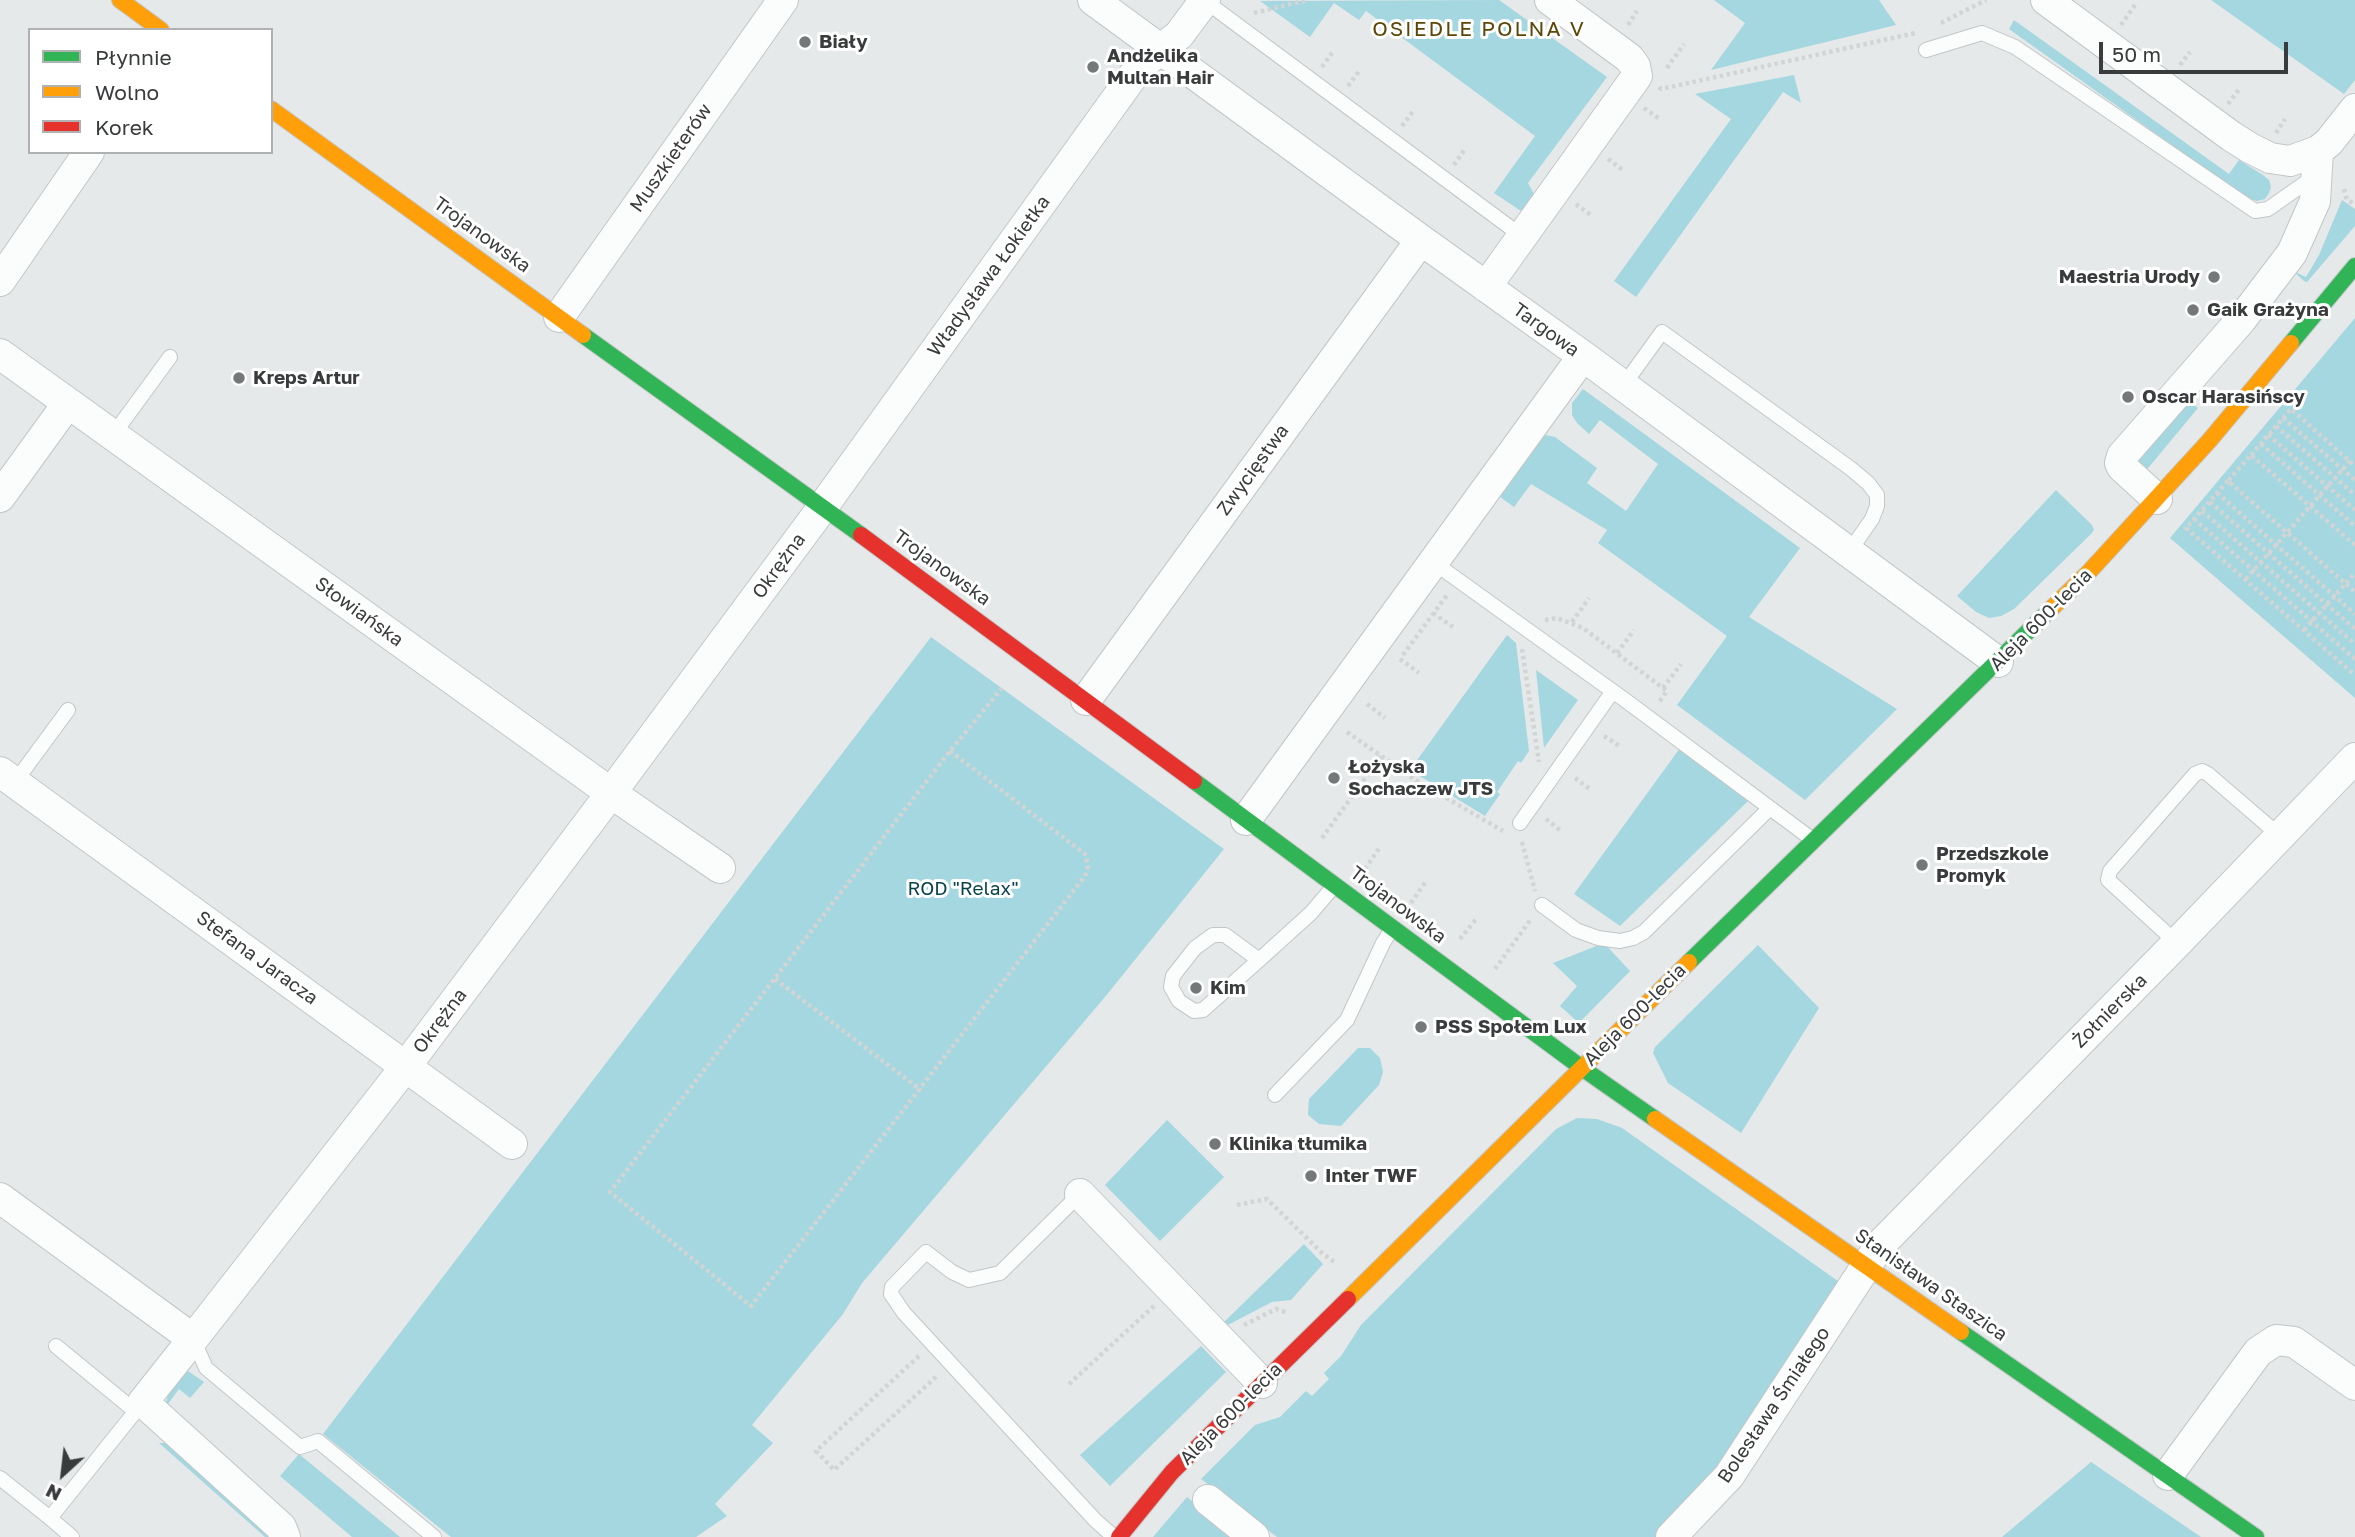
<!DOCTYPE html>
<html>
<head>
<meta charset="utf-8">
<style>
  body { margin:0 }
  #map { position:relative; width:2355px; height:1537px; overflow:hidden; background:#e5e9ea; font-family:"Golos Text",sans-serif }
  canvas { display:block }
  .legend { position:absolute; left:28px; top:28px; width:245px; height:126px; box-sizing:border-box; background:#fff; border:2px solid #b0b1b1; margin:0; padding:9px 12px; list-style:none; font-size:21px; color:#393b3c }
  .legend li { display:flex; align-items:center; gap:14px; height:35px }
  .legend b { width:35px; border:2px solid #b0b1b1 }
  .north { position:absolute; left:28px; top:1439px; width:70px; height:70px; -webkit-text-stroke:5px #fff; paint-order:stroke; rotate:207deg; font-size:19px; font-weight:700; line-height:28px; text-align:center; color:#393b3c }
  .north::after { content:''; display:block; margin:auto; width:24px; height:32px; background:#393b3c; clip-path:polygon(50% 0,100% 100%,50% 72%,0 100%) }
  .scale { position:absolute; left:2099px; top:42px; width:189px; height:32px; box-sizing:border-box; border:4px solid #393b3c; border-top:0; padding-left:9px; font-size:21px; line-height:24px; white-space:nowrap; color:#393b3c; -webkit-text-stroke:5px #fff; paint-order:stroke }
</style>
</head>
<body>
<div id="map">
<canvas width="2355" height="1537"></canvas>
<ul class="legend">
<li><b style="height:9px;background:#30b455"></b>Płynnie</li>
<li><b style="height:9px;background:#ff9f0a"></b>Wolno</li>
<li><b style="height:9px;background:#e5322d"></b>Korek</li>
</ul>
<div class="north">N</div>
<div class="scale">50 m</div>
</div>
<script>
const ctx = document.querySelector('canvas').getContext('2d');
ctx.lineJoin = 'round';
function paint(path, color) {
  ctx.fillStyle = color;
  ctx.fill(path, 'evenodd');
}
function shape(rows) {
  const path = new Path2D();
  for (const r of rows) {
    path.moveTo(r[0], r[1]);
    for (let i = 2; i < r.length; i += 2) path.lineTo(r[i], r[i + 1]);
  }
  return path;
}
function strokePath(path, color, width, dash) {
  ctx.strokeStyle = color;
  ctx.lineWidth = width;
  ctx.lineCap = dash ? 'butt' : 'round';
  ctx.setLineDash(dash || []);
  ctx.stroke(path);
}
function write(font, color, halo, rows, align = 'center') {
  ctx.font = font + ' "Golos Text",sans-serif';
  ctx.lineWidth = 6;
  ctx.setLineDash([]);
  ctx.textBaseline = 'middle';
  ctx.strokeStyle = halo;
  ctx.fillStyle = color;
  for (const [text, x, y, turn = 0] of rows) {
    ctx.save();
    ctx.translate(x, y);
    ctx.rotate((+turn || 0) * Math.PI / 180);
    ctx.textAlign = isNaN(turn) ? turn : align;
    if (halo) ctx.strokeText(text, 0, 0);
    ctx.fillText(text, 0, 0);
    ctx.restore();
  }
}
const green = shape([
  [1499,0,1607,77,1528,183,1534,194,1521,211,1494,193,1535,136,1366,11,1359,20,1334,3,1310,37,1260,1],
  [1714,0,1879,0,1896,25,1711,70,1745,23],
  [2211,0,2355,0,2355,80,2344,94],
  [2014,20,2229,174,2239,160,2263,175,2269,180,2271,187,2269,193,2265,199,2257,201,2246,198,2009,29],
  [1794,75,1801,103,1783,92,1636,297,1614,281,1731,119,1695,94],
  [2342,200,2355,209,2355,226,2307,282,2304,281,2293,271,2306,277,2319,255],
  [2355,318,2355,698,2170,538],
  [1583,389,1800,548,1749,617,1897,709,1805,800,1677,705,1727,636,1598,543,1607,530,1531,484,1514,507,1496,494,1536,440,1546,435,1555,437,1597,468,1587,483,1626,511,1658,464,1600,420,1589,434,1577,423,1572,415,1572,403],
  [2185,397,2198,408,2139,479,2134,471,2138,453],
  [2056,490,2092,525,2094,530,2091,534,2014,609,2001,616,1989,618,1976,612,1957,596],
  [1507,635,1516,643,1529,751,1521,763,1518,761,1497,792,1500,794,1485,816,1410,770],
  [931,637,1224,849,1105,997,862,1283,843,1314,752,1425,773,1443,715,1504,727,1516,696,1537,451,1537,323,1434],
  [1536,670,1578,700,1544,748],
  [1680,748,1750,799,1620,926,1574,894],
  [1604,943,1630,971,1579,1023,1560,1006,1577,986,1553,963],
  [1758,945,1819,1008,1741,1133,1668,1083,1653,1053,1655,1047],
  [1358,1048,1370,1048,1380,1058,1383,1072,1379,1085,1341,1126,1319,1124,1308,1115,1309,1099],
  [1577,1118,1597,1119,1622,1128,1842,1284,1738,1447,1661,1537,1277,1537,1201,1479,1255,1425,1280,1417,1306,1391,1312,1396,1329,1379,1324,1373,1341,1356,1361,1325,1556,1129],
  [1167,1120,1224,1177,1160,1241,1105,1185],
  [1304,1244,1323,1264,1291,1300,1272,1302,1224,1327,1221,1325],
  [1201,1346,1226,1372,1110,1486,1080,1455],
  [185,1369,204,1382,190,1398,179,1389,165,1408,168,1394],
  [159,1443,170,1443,271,1530,270,1537,265,1537],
  [299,1454,400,1537,352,1537,280,1476],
  [2091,1462,2201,1537,2002,1537],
  [1187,1497,1237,1537,1153,1537]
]);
const path = shape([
  [1254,13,1307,0],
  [1941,23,1986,0],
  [1628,25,1637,11],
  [2121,25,2135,5],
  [2180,65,2190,52],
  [1322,67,1334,50],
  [1667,68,1684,44],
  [1348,86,1360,70],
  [1659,87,1661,89,1916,33],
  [2228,104,2240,88],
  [1644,108,1661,120],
  [1402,126,1414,110],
  [2276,133,2285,119],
  [1608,159,1624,171],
  [1454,165,1465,149],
  [2344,189,2347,200,2355,204],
  [1576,204,1592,216],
  [2283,418,2355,480],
  [2276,426,2355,495],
  [2268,435,2355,510],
  [2261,444,2355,526],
  [2251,455,2291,409,2355,466],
  [2228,481,2186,528,2355,675],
  [2217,493,2355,614],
  [2210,502,2355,629],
  [2202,511,2355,644],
  [2194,519,2355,659],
  [2355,545,2251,455,2228,481,2355,592],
  [2246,579,2350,461],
  [1433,613,1453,627],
  [1545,620,1557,618,1583,628,1667,691,1659,702],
  [1572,622,1589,598],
  [2304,630,2355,573],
  [1522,649,1539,762],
  [1617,653,1634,630],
  [1403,655,1447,595],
  [1400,659,1419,673],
  [1663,688,1681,664],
  [1367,704,1385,718],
  [1347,732,1414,779,1503,831],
  [1604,736,1621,747],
  [950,751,1085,854,1088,866,1085,876,751,1306,610,1192,950,751,1002,688],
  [1575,778,1591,790],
  [1546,819,1561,831],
  [1322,838,1381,756],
  [1522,842,1535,891],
  [1365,869,1380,847],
  [1411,903,1426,881],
  [1460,939,1477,918],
  [1495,969,1531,919],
  [775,979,921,1090],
  [1237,1205,1267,1199,1323,1254,1336,1263],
  [1244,1325,1276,1309,1288,1313],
  [919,1356,816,1451,834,1470,937,1376],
  [1069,1384,1154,1306]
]);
const lane = shape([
  [1205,1,1523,237],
  [1926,50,1982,33,2015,47,2255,211,2268,209,2315,176],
  [1623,386,1662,332,1850,468,1868,483,1877,495,1877,506,1872,519,1849,552],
  [113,435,170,357],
  [1433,562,1625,700,1813,840],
  [15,782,68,710],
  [1520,823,1613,691],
  [1542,905,1576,930,1598,938,1620,941,1633,938,1644,932,1770,808],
  [2177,943,2108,880,2110,871,2195,774,2202,771,2208,774,2280,836],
  [1259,960,1225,935,1213,935,1195,948,1173,976,1171,987,1179,1001,1194,1011,1203,1010,1259,960,1311,913,1334,886],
  [1275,1095,1347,1020,1383,943,1392,929],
  [1080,1194,1000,1273,969,1280,952,1272,926,1252,892,1287,891,1294,904,1313,1095,1520,1114,1537],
  [193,1339,206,1368,300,1447,318,1441,434,1537],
  [56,1346,135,1411],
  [0,1478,50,1518],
  [72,1537,50,1518,143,1402]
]);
const street = shape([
  [1093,0,1421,240,1583,356,1998,662],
  [2046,0,2231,136,2250,148,2270,158,2290,161,2318,151,2329,142,2355,109],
  [0,281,89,152],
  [1486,287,1637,76,1635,66,1629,58,1550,0],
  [559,317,783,0],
  [0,354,611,793,720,868],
  [0,497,68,403],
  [2157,499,2122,467,2120,463,2122,456,2241,320,2292,253,2315,201,2318,151],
  [1086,700,1421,240],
  [0,772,512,1144],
  [1246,820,1583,356],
  [1080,1194,1262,1383],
  [0,1198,193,1339,406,1066,611,793,814,519,1140,66,1179,35,1205,0],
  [193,1339,143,1402,281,1527,285,1537],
  [2168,1475,2258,1352,2276,1340,2294,1342,2355,1385],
  [1208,1500,1254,1537],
  [1671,1537,1729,1476,1880,1245,2177,943,2355,758]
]);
const fast = shape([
  [583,335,861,535],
  [2291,343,2355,266],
  [1194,781,1582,1068,1655,1119],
  [1689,962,2052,608],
  [1961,1332,2256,1537]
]);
const slow = shape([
  [120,0,161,30],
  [271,109,583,335],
  [2052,608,2088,573,2209,441,2291,343],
  [1655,1119,1961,1332],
  [1348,1299,1689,962]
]);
const jam = shape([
  [861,535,1194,781],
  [1119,1537,1172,1472,1348,1299]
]);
const markers = [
  [805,42,7,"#757879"],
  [1093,67,7,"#757879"],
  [2214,277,7,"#757879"],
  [2193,310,7,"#757879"],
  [239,378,7,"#757879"],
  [2128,397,7,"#757879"],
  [1334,778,7,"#757879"],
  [1922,865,7,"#757879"],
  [1196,988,7,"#757879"],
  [1421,1027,7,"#757879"],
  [1215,1144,7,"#757879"],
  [1311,1176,7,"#757879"]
];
const poiNames = [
  ["Biały",819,42],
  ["Andżelika",1107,56],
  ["Multan Hair",1107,78],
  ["Maestria Urody",2200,277,"right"],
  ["Gaik Grażyna",2207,310],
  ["Kreps Artur",253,378],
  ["Oscar Harasińscy",2142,397],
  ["Łożyska",1348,767],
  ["Sochaczew JTS",1348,789],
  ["Przedszkole",1936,854],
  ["Promyk",1936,876],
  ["Kim",1210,988],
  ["PSS Społem Lux",1435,1027],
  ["Klinika tłumika",1229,1144],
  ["Inter TWF",1325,1176]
];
const streetNames = [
  ["Muszkieterów",671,158,-55],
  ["Trojanowska",482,235,36],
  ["Władysława Łokietka",989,276,-54],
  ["Targowa",1546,330,36],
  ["Zwycięstwa",1253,470,-54],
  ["Okrężna",779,566,-54],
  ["Trojanowska",942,568,36],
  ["Słowiańska",359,612,36],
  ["Aleja 600-lecia",2041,620,-45],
  ["Trojanowska",1398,905,37],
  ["Stefana Jaracza",257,958,36],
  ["Żołnierska",2110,1011,-45],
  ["Aleja 600-lecia",1635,1015,-45],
  ["Okrężna",440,1021,-53],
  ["Stanisława Staszica",1931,1285,35],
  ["Bolesława Śmiałego",1774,1405,-56],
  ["Aleja 600-lecia",1231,1414,-45]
];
const parkNames = [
  ["ROD \"Relax\"",963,889]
];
const neighbourhoodNames = [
  ["OSIEDLE POLNA V",1479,29]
];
paint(green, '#a5d7e0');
strokePath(lane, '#c3c6c7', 16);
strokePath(street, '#c3c6c7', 32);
strokePath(fast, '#c3c6c7', 18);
strokePath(slow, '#c3c6c7', 18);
strokePath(jam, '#c3c6c7', 18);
strokePath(path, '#d3d4d4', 4.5, [3.5, 3.5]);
strokePath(lane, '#fbfcfc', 14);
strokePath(street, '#fbfcfc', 30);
strokePath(fast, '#30b455', 16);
strokePath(slow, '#ff9f0a', 16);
strokePath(jam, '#e5322d', 16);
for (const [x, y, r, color] of markers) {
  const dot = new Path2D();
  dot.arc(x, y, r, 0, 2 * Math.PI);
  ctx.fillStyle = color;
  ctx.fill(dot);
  strokePath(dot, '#fff', 2.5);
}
write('bold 19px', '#393b3c', '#fff', poiNames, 'left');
write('19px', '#393b3c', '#fff', streetNames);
write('19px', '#09434b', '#fff', parkNames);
ctx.letterSpacing = '2px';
write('21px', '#5b4706', '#fff', neighbourhoodNames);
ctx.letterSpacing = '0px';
</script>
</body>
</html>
